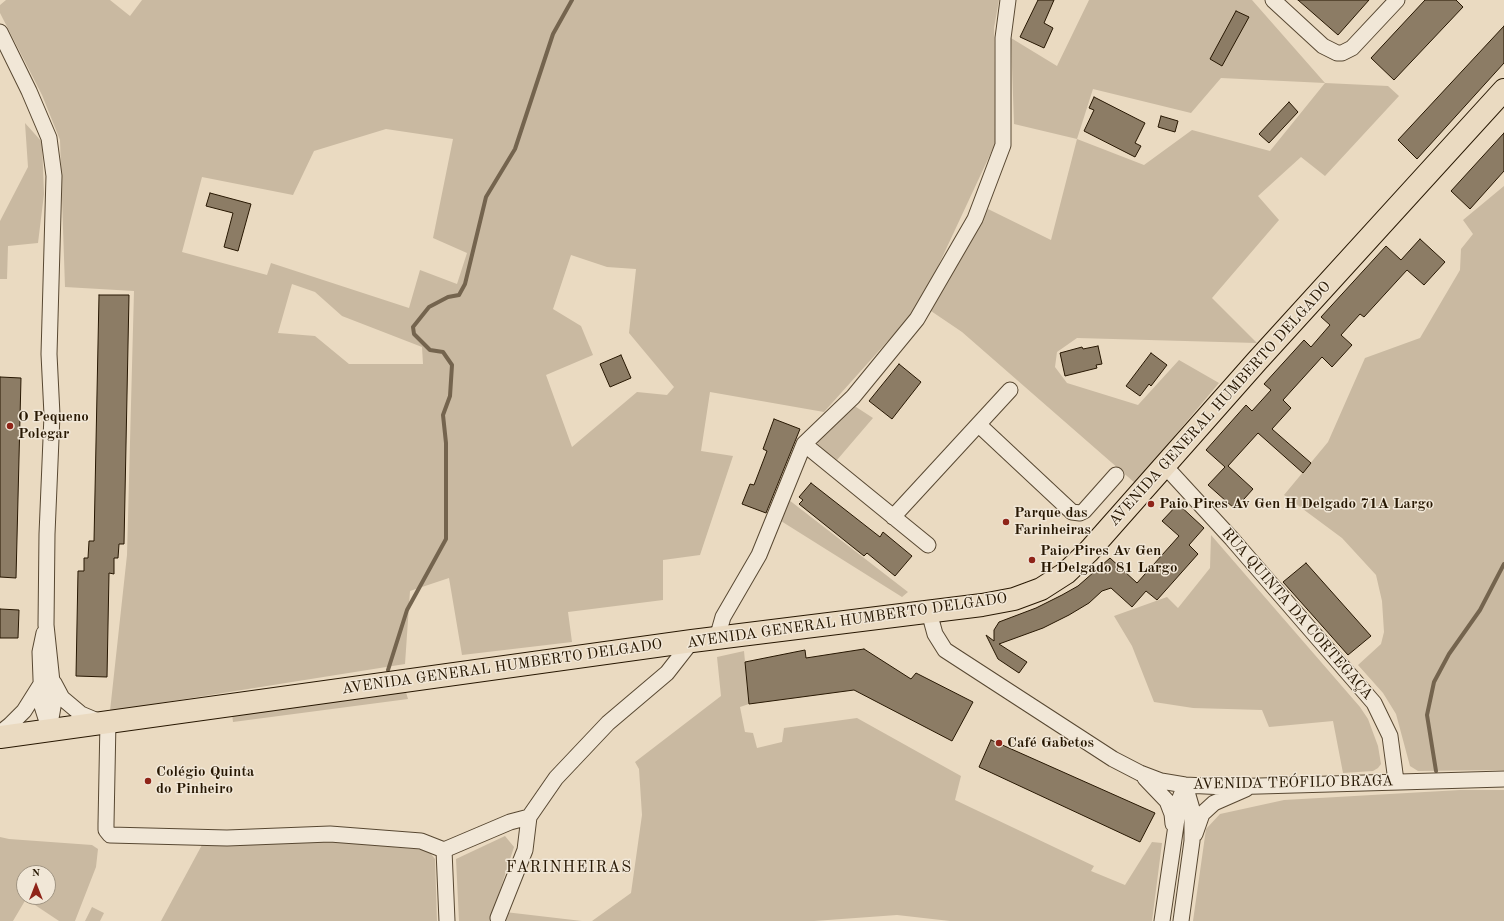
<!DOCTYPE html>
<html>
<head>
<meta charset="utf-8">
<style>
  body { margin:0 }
  #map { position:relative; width:1504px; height:921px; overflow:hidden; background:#eadac1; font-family:"Old Standard TT",serif }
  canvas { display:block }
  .north { position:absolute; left:16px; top:865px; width:40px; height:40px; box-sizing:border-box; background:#f1e7d7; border:1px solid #a09482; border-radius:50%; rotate:0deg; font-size:11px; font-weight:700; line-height:16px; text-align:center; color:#271702 }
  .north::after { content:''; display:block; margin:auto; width:14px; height:18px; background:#8f2418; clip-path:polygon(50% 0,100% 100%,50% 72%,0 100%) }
</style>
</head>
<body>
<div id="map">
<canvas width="1504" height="921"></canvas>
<div class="north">N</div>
</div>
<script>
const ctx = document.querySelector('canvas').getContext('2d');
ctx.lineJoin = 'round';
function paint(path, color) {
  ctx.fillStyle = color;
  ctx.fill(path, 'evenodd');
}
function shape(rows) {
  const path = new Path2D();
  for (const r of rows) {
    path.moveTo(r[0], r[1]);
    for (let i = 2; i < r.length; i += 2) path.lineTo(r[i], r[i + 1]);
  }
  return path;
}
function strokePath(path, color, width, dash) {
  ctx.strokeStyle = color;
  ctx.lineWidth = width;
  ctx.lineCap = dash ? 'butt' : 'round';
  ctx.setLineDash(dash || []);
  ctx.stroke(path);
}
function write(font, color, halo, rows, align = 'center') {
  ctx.font = font + ' "Old Standard TT",serif';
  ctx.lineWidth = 3;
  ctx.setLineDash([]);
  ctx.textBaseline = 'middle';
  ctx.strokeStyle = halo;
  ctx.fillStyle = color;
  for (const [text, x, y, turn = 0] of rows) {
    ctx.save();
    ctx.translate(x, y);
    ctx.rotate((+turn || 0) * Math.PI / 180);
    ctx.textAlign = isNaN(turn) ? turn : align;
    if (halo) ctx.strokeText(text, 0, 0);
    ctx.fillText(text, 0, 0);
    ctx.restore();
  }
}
const green = shape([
  [6,0,110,0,130,16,142,0,999,0,994,28,995,144,920,305,824,412,710,392,701,451,733,456,700,555,663,560,663,600,568,612,572,642,462,655,449,578,410,591,405,664,110,711,127,555,134,291,65,287,60,140,42,95,0,13,0,5],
  [386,129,453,139,433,238,467,253,457,284,420,270,409,308,271,263,267,275,182,252,202,177,293,195,314,151],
  [571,255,607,267,636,269,629,333,674,387,667,395,637,392,572,447,546,375,593,355,581,326,553,309],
  [292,284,315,292,342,316,422,347,423,364,349,364,315,336,278,333],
  [1089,0,1252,0,1325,83,1388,86,1399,96,1325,176,1301,157,1258,196,1279,220,1212,298,1257,343,1077,338,1057,352,1055,367,1067,383,1138,405,1179,360,1219,383,1135,483,962,332,931,311,988,209,1051,240,1077,139,1014,124,1011,38,1057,66],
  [1221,78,1325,83,1270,151,1192,130,1144,165,1077,139,1093,89,1191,113],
  [25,123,42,142,44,194,38,243,8,246,7,279,0,279,0,221,28,167],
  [1504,186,1504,770,1418,771,1410,766,1396,714,1383,693,1358,665,1381,644,1384,632,1382,601,1376,575,1342,538,1284,495,1328,442,1365,358,1420,338,1460,270,1461,249,1473,234,1463,220],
  [853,405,873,418,837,460,818,447,817,440],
  [789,500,908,592,902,597,781,521],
  [1211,535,1360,707,1368,719,1378,746,1381,764,1378,768,1373,771,1343,773,1333,721,1269,727,1262,710,1193,708,1154,702,1132,646,1114,616,1167,597,1178,608,1210,568],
  [744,651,749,704,740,707,745,732,753,733,757,748,782,742,784,728,857,718,961,776,955,800,1094,866,1091,871,1125,885,1152,842,1162,843,1152,921,950,921,897,915,814,921,592,921,631,893,642,815,639,769,635,762,721,696,717,657],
  [405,689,408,699,233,722,232,714],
  [1460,790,1504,790,1504,921,1193,921,1206,829,1220,814,1284,800],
  [505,836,514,847,490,921,459,921,456,859],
  [0,837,9,839,92,845,98,849,96,867,75,921,59,921,26,899,13,921,0,921],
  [24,873,48,873,48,897,24,897],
  [324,841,428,850,435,859,437,921,161,921,203,843],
  [92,907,104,913,100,921,85,921],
  [505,912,582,921,501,921]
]);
const stream = shape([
  [388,670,407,610,446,539,446,443,443,415,450,396,452,365,443,352,430,350,414,334,413,327,429,307,448,297,459,295,465,284,486,197,515,149,553,34,572,0],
  [1436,771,1427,715,1434,682,1449,654,1480,610,1504,564]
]);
const building = shape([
  [1038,0,1054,0,1044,23,1053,28,1044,48,1020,37,1038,0],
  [1298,0,1369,0,1338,35,1298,0],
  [1425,0,1456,0,1463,7,1394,80,1371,58,1425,0],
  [1236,11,1249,17,1222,66,1210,59,1236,11],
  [1504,26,1504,63,1417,159,1398,140,1504,26],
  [1094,97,1145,123,1135,143,1141,146,1135,157,1084,131,1094,110,1089,108,1094,97],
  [1289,102,1298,112,1269,143,1259,134,1289,102],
  [1161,116,1178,121,1175,132,1158,127,1161,116],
  [1504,133,1504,171,1470,209,1451,191,1504,133],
  [210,193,251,204,238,251,224,247,233,213,206,206,210,193],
  [1420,239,1445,262,1424,285,1407,270,1364,317,1360,314,1341,335,1352,345,1332,367,1322,357,1283,400,1291,408,1272,429,1311,463,1303,473,1258,433,1228,466,1253,489,1235,509,1208,485,1225,467,1206,450,1246,405,1252,411,1271,390,1264,384,1304,340,1311,347,1330,325,1321,317,1386,246,1401,260,1420,239],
  [99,295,129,295,124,544,119,544,118,558,114,558,114,574,109,573,107,677,76,676,78,571,84,571,84,558,88,558,89,541,94,541,99,295],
  [1098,346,1102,364,1096,365,1097,368,1065,376,1060,353,1082,347,1083,349,1098,346],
  [1151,353,1167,365,1151,386,1149,384,1140,396,1126,386,1151,353],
  [621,355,631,378,610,387,600,364,621,355],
  [899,364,921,382,892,419,869,401,899,364],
  [0,377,21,378,16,578,0,577,0,377],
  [774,419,800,429,766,513,742,504,750,484,754,485,767,451,763,449,774,419],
  [811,483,880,537,883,532,912,556,895,576,867,553,864,556,799,504,803,500,799,497,811,483],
  [1178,504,1204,528,1189,545,1198,554,1157,600,1146,591,1132,607,1111,588,1102,591,1089,603,1069,615,1043,628,999,644,1027,662,1019,673,998,659,986,635,994,641,994,630,999,622,1036,608,1062,595,1078,586,1110,558,1137,583,1179,536,1162,521,1178,504],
  [1306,563,1371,636,1348,655,1283,582,1306,563],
  [0,609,19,610,18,638,0,638,0,609],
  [864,649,911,679,916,673,973,702,952,741,854,690,749,704,745,662,805,650,806,658,864,649],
  [991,740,1155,813,1140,842,979,767,991,740]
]);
const street = shape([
  [1273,0,1323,46,1337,53,1342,53,1352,48,1397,0],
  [0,32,29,91,49,138,54,176,49,354,52,415,47,534,46,625,54,701,49,730],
  [979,425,1072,512,1080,513,1084,511,1116,475],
  [804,444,928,545],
  [1164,465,1232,539,1374,703,1390,736,1396,781],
  [893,517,1010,390],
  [929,612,935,634,945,650,1113,759,1140,773,1161,781,1185,785,1225,787,1504,779],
  [44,633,40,652,42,706,49,728],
  [717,638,723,617,759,555,804,444,853,397,917,319,975,219,1003,145,1003,38,1008,0],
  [54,683,62,698,81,714,100,722],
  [108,721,106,824,106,830,110,835,227,838,330,834,421,841,444,850],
  [0,733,10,725,24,711,41,684],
  [1145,778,1167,801,1172,814,1173,824],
  [1195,834,1202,814,1214,803,1246,789],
  [498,918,525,850,529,817],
  [447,921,444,850,510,822,529,817,556,778,608,723,667,673,692,641],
  [1162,921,1180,798,1185,785],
  [1181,921,1192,841,1192,809,1185,785]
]);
const primary = shape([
  [0,737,692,641,982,605,1014,599,1041,589,1066,573,1089,551,1257,361,1504,90]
]);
const markers = [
  [10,426,4,"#8f2418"],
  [1151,504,4,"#8f2418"],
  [1006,522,4,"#8f2418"],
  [1032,560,4,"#8f2418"],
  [999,743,4,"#8f2418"],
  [148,781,4,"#8f2418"]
];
const streetNames = [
  ["AVENIDA GENERAL HUMBERTO DELGADO",1220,404,-48],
  ["RUA QUINTA DA CORTEGAÇA",1297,614,49],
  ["AVENIDA GENERAL HUMBERTO DELGADO",847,621,-8],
  ["AVENIDA GENERAL HUMBERTO DELGADO",502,667,-8],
  ["AVENIDA TEÓFILO BRAGA",1293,783,-1]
];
const poiNames = [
  ["O Pequeno",18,417],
  ["Polegar",18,434],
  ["Paio Pires Av Gen H Delgado 71A Largo",1159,504],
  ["Parque das",1014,513],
  ["Farinheiras",1014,530],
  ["Paio Pires Av Gen",1040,551],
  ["H Delgado 81 Largo",1040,568],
  ["Café Gabetos",1007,743],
  ["Colégio Quinta",156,772],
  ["do Pinheiro",156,789]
];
const neighbourhoodNames = [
  ["FARINHEIRAS",569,868]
];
paint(green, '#c9b9a1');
strokePath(stream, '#74644e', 4);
paint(building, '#8c7c65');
strokePath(building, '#271702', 1);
strokePath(street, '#584832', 17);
strokePath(primary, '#271702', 24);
strokePath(street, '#f1e7d7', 15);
strokePath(primary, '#eadac1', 22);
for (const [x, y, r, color] of markers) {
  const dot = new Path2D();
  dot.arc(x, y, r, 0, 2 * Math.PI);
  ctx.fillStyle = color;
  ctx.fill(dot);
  strokePath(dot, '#f1e7d7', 1.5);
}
write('15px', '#271702', '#f1e7d7', streetNames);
write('bold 15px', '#271702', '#f1e7d7', poiNames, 'left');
ctx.letterSpacing = '1px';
write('16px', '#271702', '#f1e7d7', neighbourhoodNames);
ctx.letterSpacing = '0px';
</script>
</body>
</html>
